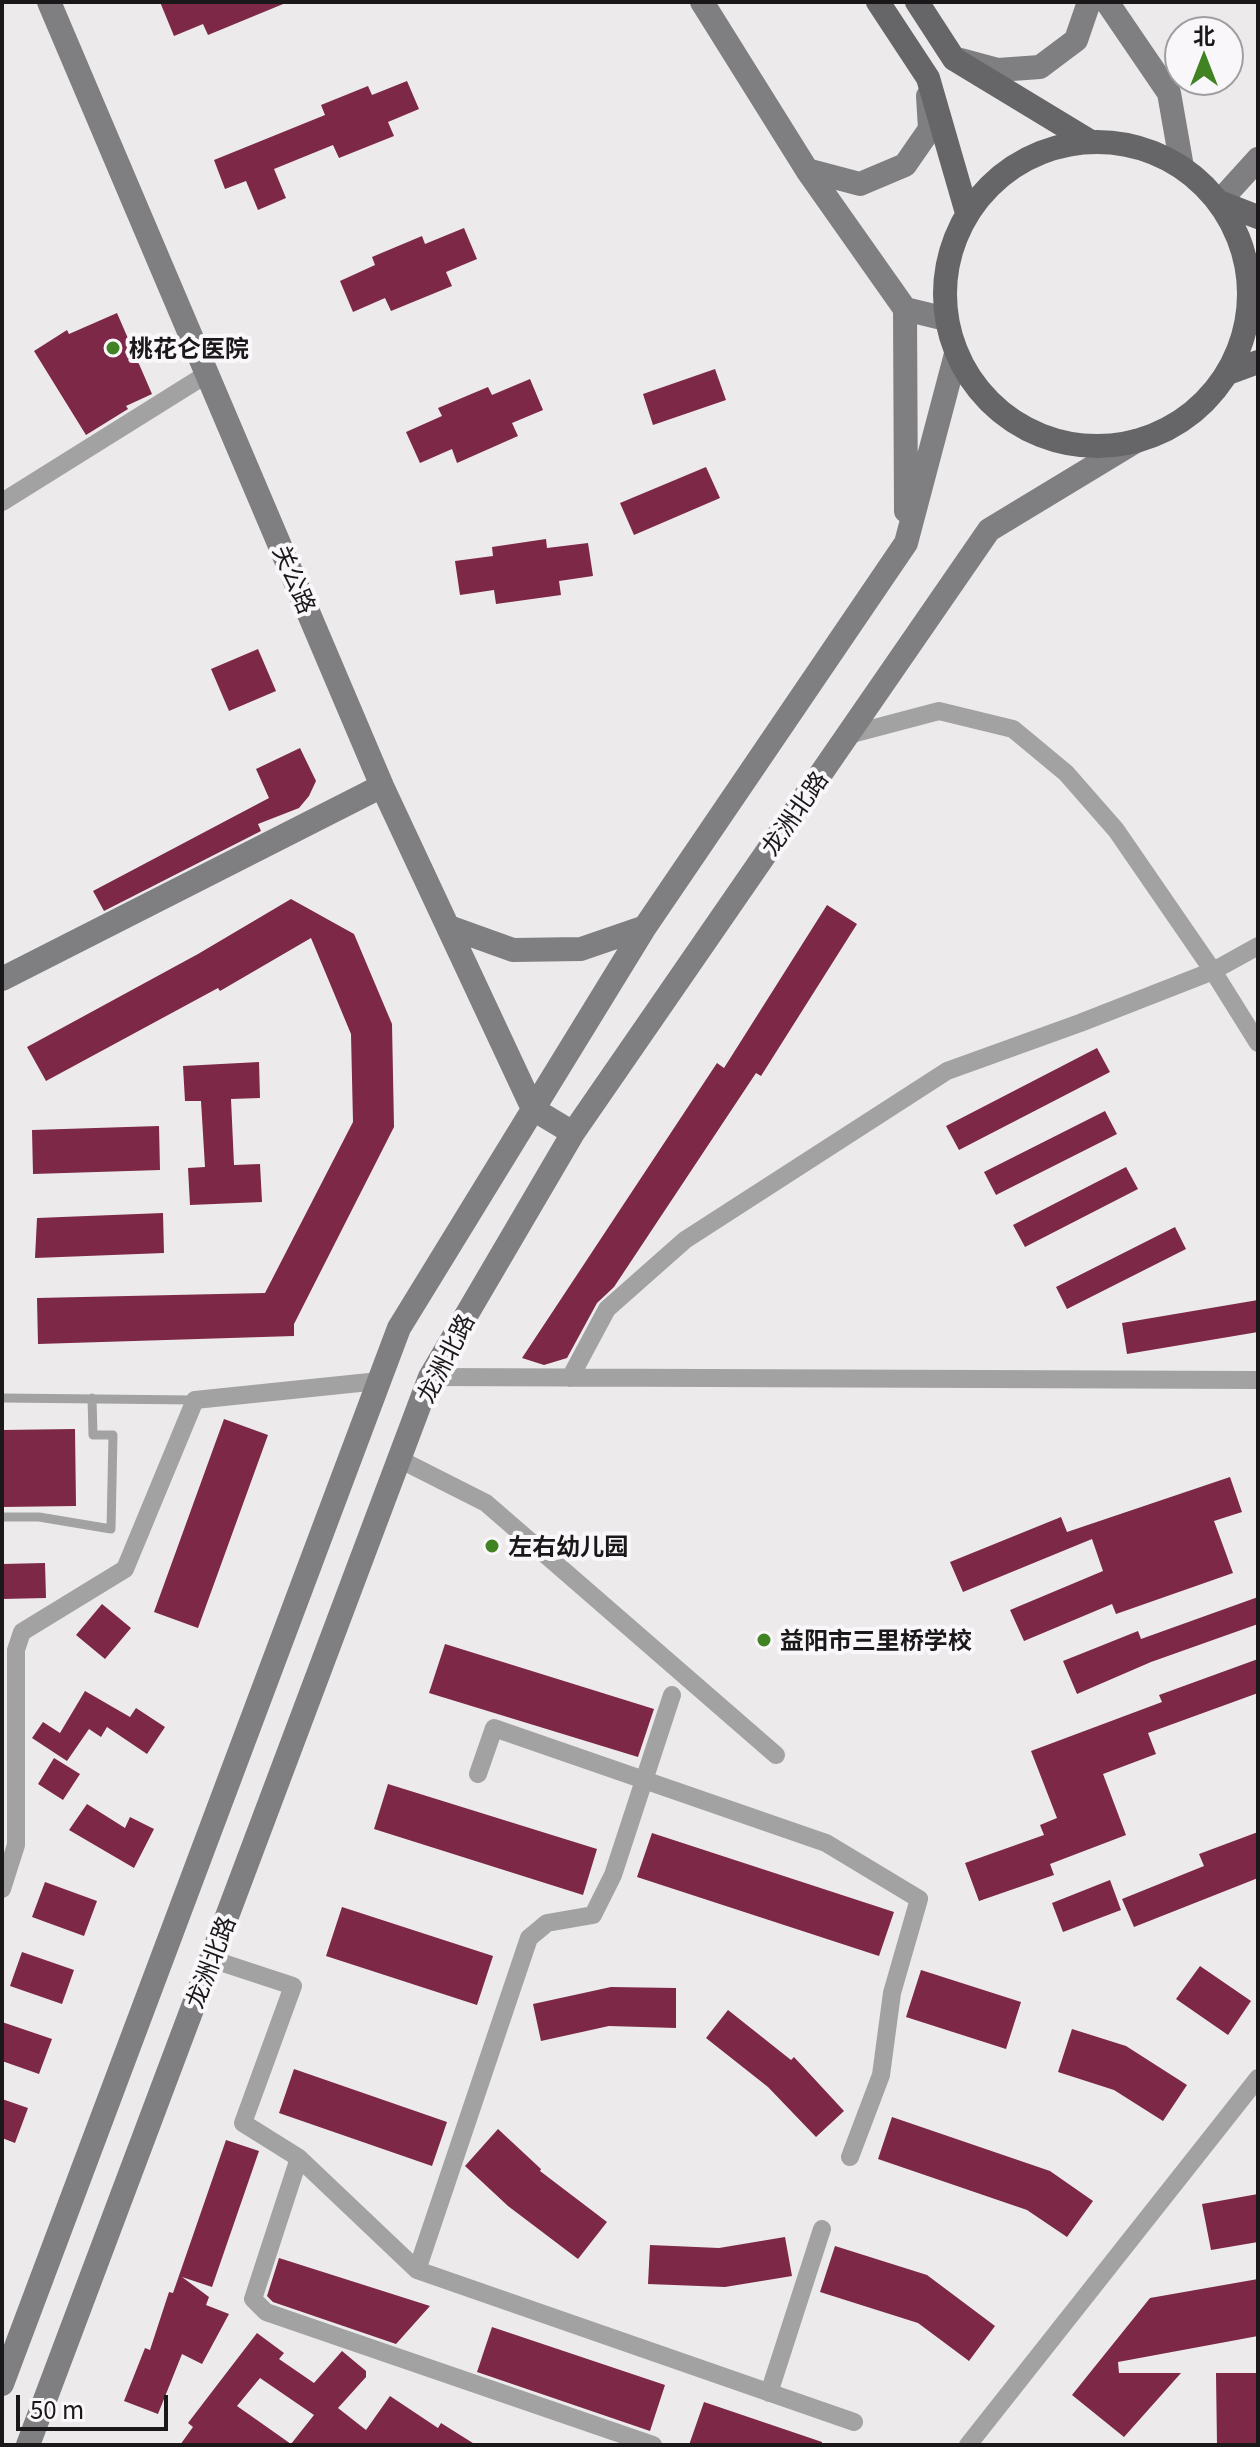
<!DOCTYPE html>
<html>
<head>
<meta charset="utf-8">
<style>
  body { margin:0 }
  #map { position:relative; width:1260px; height:2447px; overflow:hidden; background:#edeaec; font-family:Georgia,"Noto Sans SC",serif }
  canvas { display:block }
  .frame { position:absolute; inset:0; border:4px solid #1a1819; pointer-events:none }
  .north { position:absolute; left:1164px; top:16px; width:80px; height:80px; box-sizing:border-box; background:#faf7fa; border:2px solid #a09ea0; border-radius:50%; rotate:0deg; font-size:22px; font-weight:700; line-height:32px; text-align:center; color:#1a1819 }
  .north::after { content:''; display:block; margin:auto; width:28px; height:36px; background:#418223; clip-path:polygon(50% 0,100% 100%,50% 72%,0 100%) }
  .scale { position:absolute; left:16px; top:2395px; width:152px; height:36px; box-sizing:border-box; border:4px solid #1a1819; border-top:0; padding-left:10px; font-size:24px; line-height:28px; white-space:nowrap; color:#1a1819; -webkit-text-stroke:6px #faf7fa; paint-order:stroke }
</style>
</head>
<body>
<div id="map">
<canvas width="1260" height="2447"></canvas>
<div class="frame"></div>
<div class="north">北</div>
<div class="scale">50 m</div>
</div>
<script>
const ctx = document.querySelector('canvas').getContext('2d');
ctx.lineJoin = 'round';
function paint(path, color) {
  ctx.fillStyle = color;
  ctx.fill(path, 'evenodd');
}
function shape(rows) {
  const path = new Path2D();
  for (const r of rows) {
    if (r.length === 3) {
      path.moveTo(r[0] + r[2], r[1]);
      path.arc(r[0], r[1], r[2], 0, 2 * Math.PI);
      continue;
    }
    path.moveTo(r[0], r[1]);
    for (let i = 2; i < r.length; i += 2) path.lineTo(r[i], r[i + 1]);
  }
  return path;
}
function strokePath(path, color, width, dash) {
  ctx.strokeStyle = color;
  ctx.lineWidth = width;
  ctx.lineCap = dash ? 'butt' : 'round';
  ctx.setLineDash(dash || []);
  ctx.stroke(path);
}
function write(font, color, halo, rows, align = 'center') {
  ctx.font = font + ' Georgia,"Noto Sans SC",serif';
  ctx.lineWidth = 8;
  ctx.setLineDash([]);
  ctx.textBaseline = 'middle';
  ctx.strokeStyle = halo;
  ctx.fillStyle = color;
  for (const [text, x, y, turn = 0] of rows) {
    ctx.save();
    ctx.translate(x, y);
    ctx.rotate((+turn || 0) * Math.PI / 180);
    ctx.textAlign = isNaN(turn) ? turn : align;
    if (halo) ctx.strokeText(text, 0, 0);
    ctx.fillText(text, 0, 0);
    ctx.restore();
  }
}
const building = shape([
  [160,2,288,2,208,35,203,24,174,36],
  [407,81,419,109,388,122,394,136,339,158,333,145,274,169,286,198,258,210,246,181,225,189,214,160,325,115,321,105,368,86,372,95],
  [464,228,477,259,446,272,452,286,391,311,385,298,353,312,340,281,375,265,372,257,422,236,425,244],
  [117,313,152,394,126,406,128,409,86,435,34,351,67,330,69,334],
  [715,369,726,400,653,425,643,394],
  [530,379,543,410,512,423,518,436,457,463,452,449,420,463,406,432,442,416,438,408,488,387,492,395],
  [706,467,720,498,634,535,620,503],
  [546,539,547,548,588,543,593,576,559,581,561,595,496,604,494,590,460,595,455,561,493,556,492,547],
  [258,649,276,691,229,711,211,669],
  [300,748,316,781,309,796,299,808,258,824,261,831,104,911,93,891,269,798,256,769],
  [291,899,354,934,392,1024,394,1127,294,1324,294,1336,38,1344,37,1298,265,1293,353,1122,351,1034,311,938,220,991,218,988,46,1081,27,1047,198,954],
  [827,905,857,924,761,1076,756,1073,614,1287,597,1303,567,1358,544,1365,522,1358,717,1063,724,1068],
  [1097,1048,1110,1072,959,1150,946,1126],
  [259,1062,260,1098,231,1099,234,1165,260,1164,262,1202,190,1205,188,1168,205,1167,201,1101,185,1101,183,1066],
  [1105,1111,1117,1134,996,1195,984,1172],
  [159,1126,160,1170,33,1174,32,1130],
  [1126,1167,1138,1189,1025,1247,1013,1225],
  [163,1213,164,1253,35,1258,37,1218],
  [1175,1227,1186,1249,1067,1309,1056,1287],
  [1258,1300,1258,1332,1127,1354,1122,1323],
  [224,1419,268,1435,198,1628,154,1612],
  [75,1429,76,1506,2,1507,2,1430],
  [1230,1477,1242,1512,1214,1521,1233,1573,1116,1614,1112,1604,1024,1641,1010,1610,1103,1571,1092,1539,963,1592,950,1562,1061,1517,1067,1532],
  [45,1563,46,1598,2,1599,2,1564],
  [1258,1597,1258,1624,1151,1662,1077,1694,1063,1661,1138,1631,1141,1639],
  [102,1604,131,1628,105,1659,76,1635],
  [445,1644,654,1709,638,1757,429,1693],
  [1258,1659,1258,1693,1148,1733,1156,1754,1103,1774,1126,1835,1050,1864,1054,1875,979,1901,965,1863,1044,1835,1040,1825,1057,1818,1031,1751,1162,1702,1159,1695],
  [85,1691,130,1717,136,1708,165,1727,147,1754,107,1727,101,1737,89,1729,67,1761,32,1738,43,1722,60,1733],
  [54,1758,80,1774,63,1800,38,1784],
  [388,1784,597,1849,583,1895,374,1829],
  [87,1804,125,1828,130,1817,154,1829,134,1868,69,1830],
  [1258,1832,1258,1878,1134,1927,1122,1899,1204,1866,1199,1854],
  [652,1833,894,1912,879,1956,637,1877],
  [1110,1880,1121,1910,1063,1932,1052,1903],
  [45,1882,97,1901,84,1936,32,1917],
  [342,1907,493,1956,477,2005,326,1956],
  [22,1952,74,1970,62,2004,10,1986],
  [1200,1966,1251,2001,1228,2035,1176,1999],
  [921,1970,1021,2002,1006,2049,906,2017],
  [611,1987,676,1988,676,2028,609,2026,541,2041,533,2004],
  [728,2010,791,2060,794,2057,844,2111,816,2137,768,2087,706,2038],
  [2,2022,52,2039,39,2074,2,2061],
  [1072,2029,1126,2046,1187,2085,1163,2121,1114,2090,1058,2072],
  [294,2069,447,2122,432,2166,279,2113],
  [2,2099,28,2108,15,2143,2,2138],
  [892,2117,1050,2171,1093,2201,1067,2237,1027,2210,878,2159],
  [498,2129,541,2169,540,2171,607,2222,578,2259,508,2206,465,2166],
  [226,2140,259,2151,212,2287,182,2277,209,2297,206,2305,229,2314,202,2364,182,2354,158,2414,124,2401,145,2348,150,2350,169,2292,173,2293],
  [1258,2194,1258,2242,1211,2250,1202,2204],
  [785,2237,792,2276,725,2287,648,2284,650,2245,719,2248],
  [835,2246,927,2275,995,2326,969,2361,918,2323,820,2292],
  [279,2258,430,2306,396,2344,273,2302,267,2296],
  [1258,2279,1258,2336,1118,2362,1119,2373,1181,2373,1124,2437,1072,2395,1150,2298],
  [492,2327,665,2385,650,2431,477,2372],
  [257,2333,284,2353,279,2359,314,2383,342,2351,366,2371,366,2377,338,2408,366,2430,390,2396,438,2428,441,2423,476,2445,180,2445,193,2427,188,2423],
  [260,2378,314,2415,291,2444,237,2406],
  [1216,2373,1258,2373,1258,2445,1217,2445],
  [704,2402,822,2442,822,2445,689,2445]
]);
const lane = shape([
  [2,1398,195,1400],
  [2,1517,39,1517,111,1529,113,1435,93,1435,92,1398]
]);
const street = shape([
  [2,502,207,374],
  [848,735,939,711,1013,729,1066,773,1116,830,1213,971,1258,1043],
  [430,1377,1258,1380],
  [570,1378,607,1309,685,1240,947,1071,1080,1023,1213,971,1258,946],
  [399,1459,486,1503,776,1755],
  [478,1774,494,1728,826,1843,919,1899,892,1993,881,2075,850,2157],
  [2,1889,16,1845,16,1650,22,1632,125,1569,195,1400,379,1381],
  [211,1959,293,1986,243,2123,299,2158,253,2299,266,2312,653,2445],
  [299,2158,417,2270,529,1938,547,1923,593,1915,613,1875,672,1695],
  [417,2270,854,2422],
  [769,2393,822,2229],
  [968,2445,1258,2078]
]);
const secondary = shape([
  [49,2,382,786,533,1109,573,1133],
  [702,2,807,170,905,309,946,319],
  [1107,2,1169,93,1182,167],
  [961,60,998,70,1040,67,1076,40,1089,2],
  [807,170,860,184,905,165,930,129,928,96],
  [1219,202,1258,159],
  [905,309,906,511],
  [449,927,513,950,581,949,645,927],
  [2,979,382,786],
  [2,2384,399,1328,645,927,906,543,956,354],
  [28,2445,430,1377,573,1133,989,530,1136,441]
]);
const primary = shape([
  [878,2,928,78,967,213],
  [917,2,954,59,1091,142],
  [1097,294,152],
  [1219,202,1258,217],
  [1228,373,1258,362]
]);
const markers = [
  [113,348,8,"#418223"],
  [492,1546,8,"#418223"],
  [764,1640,8,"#418223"]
];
const poiNames = [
  ["桃花仑医院",129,348],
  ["左右幼儿园",508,1546],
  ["益阳市三里桥学校",780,1640]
];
const streetNames = [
  ["关公路",295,579,67],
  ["龙洲北路",794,813,-55],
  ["龙洲北路",445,1358,-63],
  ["龙洲北路",210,1962,-69]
];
paint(building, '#7c2846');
strokePath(lane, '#a2a2a3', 9);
strokePath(street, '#a2a2a3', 18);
strokePath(secondary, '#7f7e81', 24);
strokePath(primary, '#666568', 24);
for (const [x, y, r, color] of markers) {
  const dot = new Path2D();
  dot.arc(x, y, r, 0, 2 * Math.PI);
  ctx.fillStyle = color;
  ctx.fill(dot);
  strokePath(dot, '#faf7fa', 3);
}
write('bold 24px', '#1a1819', '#faf7fa', poiNames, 'left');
write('24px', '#1a1819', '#faf7fa', streetNames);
</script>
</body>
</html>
